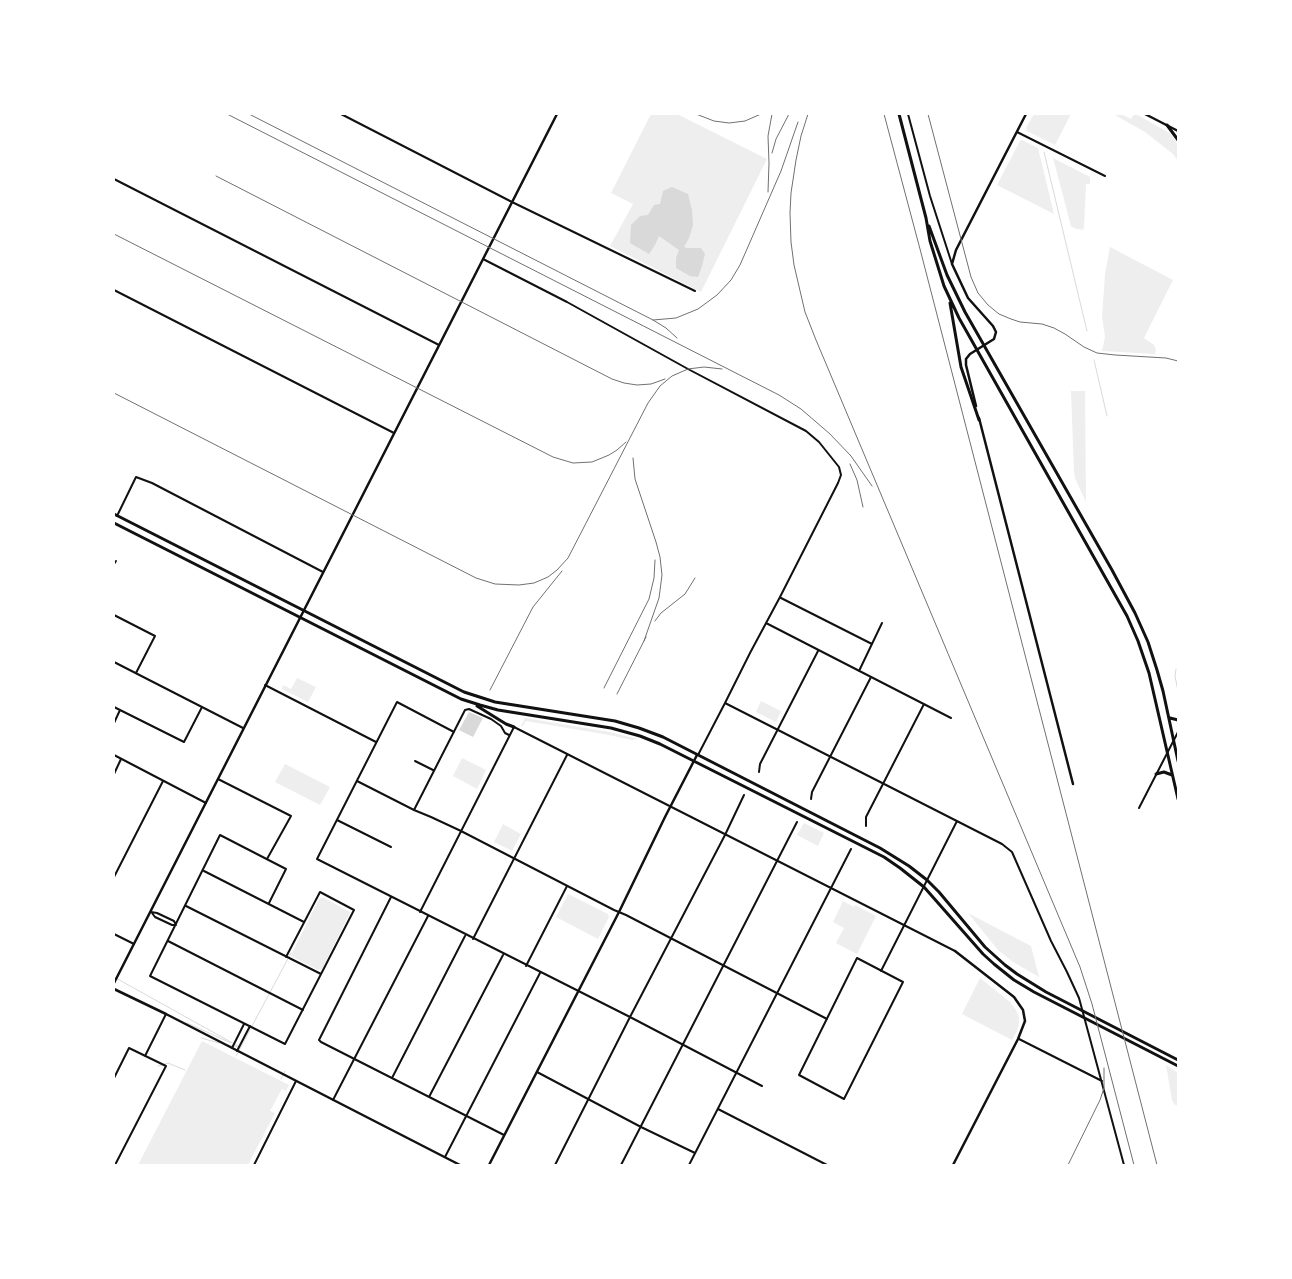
<!DOCTYPE html>
<html>
<head>
<meta charset="utf-8">
<style>
  body { margin:0 }
  #map { position:relative; width:1292px; height:1279px; overflow:hidden; background:#fff; font-family:"Nunito Sans",sans-serif }
  canvas { display:block }
  .frame { position:absolute; inset:0; border:115px solid #fff; pointer-events:none }
</style>
</head>
<body>
<div id="map">
<canvas width="1292" height="1279"></canvas>
<div class="frame"></div>
</div>
<script>
const ctx = document.querySelector('canvas').getContext('2d');
ctx.lineJoin = 'round';
function paint(path, color) {
  ctx.fillStyle = color;
  ctx.fill(path, 'evenodd');
}
function shape(rows) {
  const path = new Path2D();
  for (const r of rows) {
    path.moveTo(r[0], r[1]);
    for (let i = 2; i < r.length; i += 2) path.lineTo(r[i], r[i + 1]);
  }
  return path;
}
function strokePath(path, color, width, dash) {
  ctx.strokeStyle = color;
  ctx.lineWidth = width;
  ctx.lineCap = dash ? 'butt' : 'round';
  ctx.setLineDash(dash || []);
  ctx.stroke(path);
}
const green = shape([
  [651,114,677,114,767,159,701,292,610,246,633,204,611,193],
  [1034,114,1071,114,1055,145,1027,131,1026,128],
  [1113,114,1121,114,1131,119,1134,114,1136,114,1166,131,1172,135,1178,145,1178,161,1173,154,1145,132],
  [1022,140,1038,148,1054,214,997,185,1020,141],
  [1053,158,1090,177,1090,184,1086,184,1084,227,1083,230,1074,228,1071,226],
  [1110,247,1173,280,1144,338,1154,345,1156,349,1155,354,1102,351,1105,337,1102,317,1105,274],
  [1071,391,1085,391,1086,502,1075,478,1074,472],
  [297,678,316,687,308,702,282,689,283,685,291,689],
  [761,701,781,711,776,722,756,712],
  [525,718,610,732,637,739,632,740,609,735,526,721,523,726,521,726],
  [462,758,486,770,477,789,453,776],
  [285,764,330,787,320,805,275,782],
  [804,823,824,833,818,846,797,835],
  [503,824,521,834,512,851,494,842],
  [568,894,608,914,609,917,598,939,556,917],
  [321,898,324,898,350,912,349,915,322,969,318,970,291,956,292,953,319,899],
  [843,901,854,907,855,905,876,916,857,954,836,943,844,928,833,922],
  [968,913,1031,946,1039,977,1013,962,998,950],
  [980,978,1010,1002,1016,1010,1019,1017,1019,1024,1017,1031,1012,1040,962,1014],
  [202,1041,289,1085,286,1091,282,1089,270,1111,275,1113,248,1165,138,1165],
  [1166,1065,1178,1073,1178,1106,1174,1104,1172,1100]
]);
const water = shape([
  [672,187,688,194,692,210,693,225,689,238,684,247,687,248,701,248,705,254,702,266,698,277,690,276,676,268,676,258,679,250,659,236,655,245,649,254,630,243,631,225,640,216,648,215,654,205,660,204,663,191],
  [469,712,483,718,473,737,459,730]
]);
const stream = shape([
  [1044,152,1087,331],
  [1094,360,1107,416],
  [1176,669,1175,676,1178,691],
  [114,977,238,1046],
  [187,1023,231,1043],
  [201,1038,219,1043],
  [228,1045,239,1047],
  [236,1056,291,953],
  [158,1066,168,1063,185,1070],
  [281,1079,285,1071]
]);
const minor = shape([
  [341,114,512,202,695,291],
  [908,114,930,196,952,264],
  [1017,132,1105,176],
  [114,179,439,345],
  [483,259,567,302,688,369,806,431,819,442,839,467,841,475,838,483,780,597,750,653,725,703,698,755],
  [114,290,394,433],
  [117,516,136,477,152,483,323,572],
  [114,564,116,561],
  [781,598,872,644],
  [114,615,155,636,136,673],
  [766,623,951,718],
  [114,662,243,728],
  [859,671,882,623],
  [265,685,376,742],
  [725,703,1002,844,1012,852,1051,941,1067,972,1079,998,1124,1165],
  [114,707,184,742,202,707],
  [114,723,120,710],
  [454,732,397,702,317,859,630,1017,762,1086],
  [114,755,206,803],
  [415,761,433,770],
  [759,772,760,764,818,651],
  [114,774,121,759],
  [218,779,291,816,267,859],
  [357,781,414,810,431,817,461,831,614,910,626,915,827,1019],
  [811,799,812,792,871,677],
  [1139,808,1178,732],
  [414,810,465,710,469,709,491,719,501,726,505,733,509,735],
  [337,820,391,847],
  [866,826,866,817,924,704],
  [204,871,304,922],
  [114,877,163,781],
  [391,897,319,1040,321,1042,504,1135],
  [269,903,286,869,220,835,150,976,285,1044,354,910,320,892,286,957],
  [186,906,321,974],
  [151,912,157,913,174,921,176,925],
  [420,912,514,727,955,951],
  [152,913,155,917,172,925,176,925],
  [114,934,134,944],
  [473,939,567,755],
  [168,941,303,1010],
  [857,958,903,982,844,1099,799,1075,857,958],
  [526,966,567,886],
  [881,971,957,821],
  [1019,1039,1102,1081],
  [232,1048,244,1024],
  [237,1051,250,1026],
  [145,1056,166,1014],
  [537,1072,641,1127,695,1153],
  [114,1078,129,1048,166,1066,115,1165],
  [392,1078,465,936],
  [429,1097,503,955],
  [333,1100,428,916],
  [718,1109,827,1165],
  [445,1157,540,973],
  [254,1165,296,1081],
  [555,1165,630,1017,725,835,744,795],
  [621,1165,797,822],
  [689,1165,851,849]
]);
const tertiary = shape([
  [1145,114,1178,131],
  [976,406,966,365,966,359,970,354,994,339,996,332,993,326,968,298,952,264,956,250,1026,114],
  [979,418,1073,784],
  [300,618,557,114],
  [953,1165,1018,1039,1025,1021,1023,1010,1014,997,955,951]
]);
const secondary = shape([
  [114,983,300,618],
  [114,989,166,1014,460,1165],
  [489,1165,619,912,665,817,697,755]
]);
const primary = shape([
  [899,114,926,218,930,241,944,286,959,318,1127,616,1138,641,1149,673,1178,799],
  [929,226,947,275,965,312,1112,570,1135,613,1148,642,1157,670,1163,691,1178,761],
  [950,303,961,367,979,420],
  [114,514,464,692,495,702,615,721,639,728,663,737,880,848,909,866,927,880,939,892,985,947,1005,965,1017,974,1046,992,1178,1060],
  [114,523,461,699,480,705,498,710,611,728,640,736,660,744,884,857,900,868,924,887,983,954,994,964,1014,980,1034,992,1178,1066],
  [477,706,506,724,514,727],
  [1170,718,1178,720],
  [1156,774,1164,772,1172,775]
]);
const motorway = shape([
  [1167,125,1178,140]
]);
const rail = shape([
  [227,114,779,395,801,409,830,434,851,456,872,486],
  [249,114,653,320,666,328,677,338],
  [696,114,714,121,729,123,745,121,761,114],
  [808,114,801,136,796,160,791,193,790,213,791,242,794,265,805,312,816,340,1080,967,1092,1004,1134,1165],
  [884,114,920,249,1157,1165],
  [928,114,971,277,978,293,988,305,999,314,1011,319,1020,322,1042,324,1054,328,1065,334,1084,347,1097,353,1115,355,1166,358,1178,361],
  [772,153,776,139,789,114],
  [216,176,612,379,624,383,637,385,651,384,665,379],
  [768,192,769,163,768,136,772,114],
  [114,234,553,457,573,463,592,462,609,455,617,450,626,442],
  [653,320,676,318,698,309,717,295,731,280,740,265,781,171,798,122],
  [114,393,476,578,495,584,519,585,534,583,548,577,557,570,568,558,648,403,660,386,672,376,688,369,704,367,722,369],
  [633,458,635,479,656,542,660,557,662,575,659,598,644,641],
  [850,464,857,480,863,507],
  [655,621,661,613,685,594,695,578],
  [604,688,649,599,654,578,655,560],
  [490,690,533,607,562,571],
  [617,694,646,637],
  [1068,1165,1100,1100,1104,1088,1104,1068]
]);
paint(green, '#eee');
paint(water, '#d9d9d9');
strokePath(stream, '#d9d9d9', 1);
strokePath(minor, '#111', 2);
strokePath(tertiary, '#111', 2.5);
strokePath(secondary, '#111', 2.5);
strokePath(primary, '#111', 3);
strokePath(motorway, '#111', 3);
strokePath(rail, '#707070', 1);
</script>
</body>
</html>
